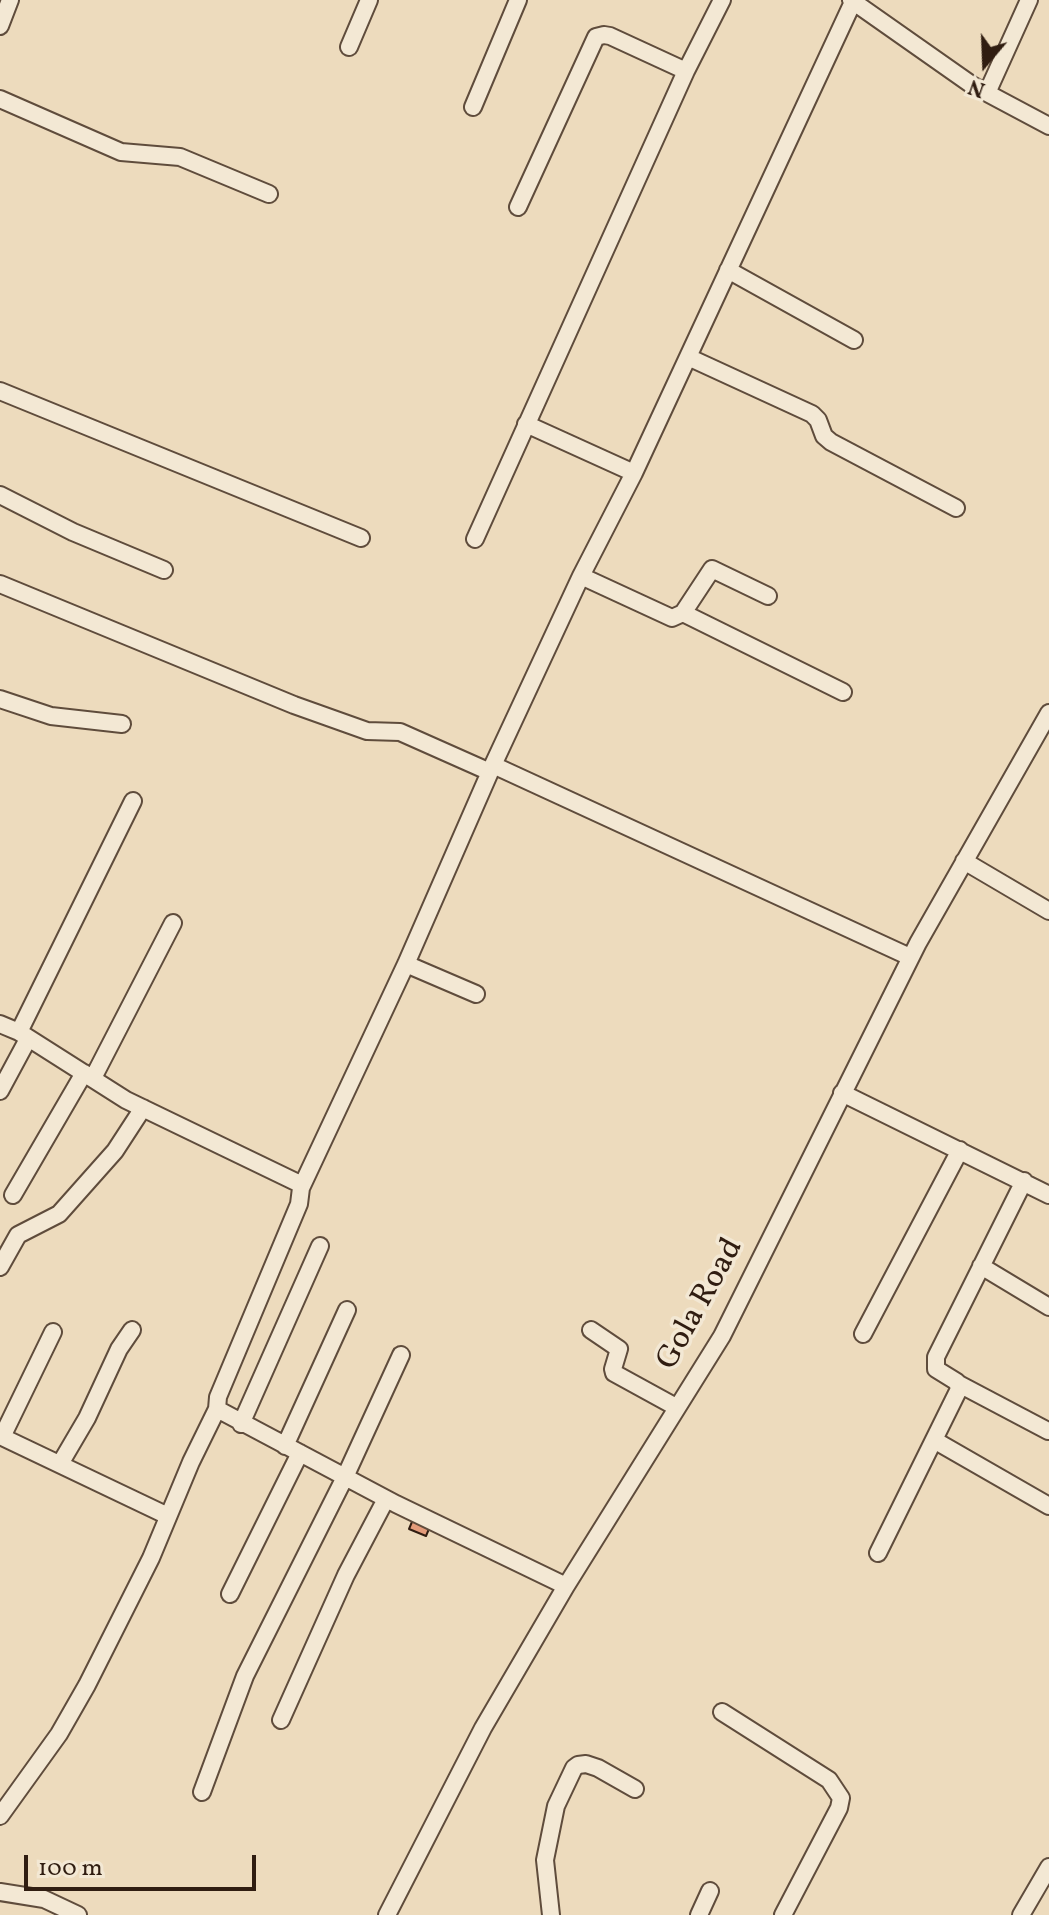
<!DOCTYPE html>
<html>
<head>
<meta charset="utf-8">
<style>
  body { margin:0 }
  #map { position:relative; width:1049px; height:1915px; overflow:hidden; background:#eddbbd; font-family:Vollkorn,serif }
  canvas { display:block }
  .north { position:absolute; left:945px; top:24px; width:80px; height:80px; -webkit-text-stroke:6px #f3e8d4; paint-order:stroke; rotate:199deg; font-size:22px; font-weight:700; line-height:32px; text-align:center; color:#301d11 }
  .north::after { content:''; display:block; margin:auto; width:28px; height:36px; background:#301d11; clip-path:polygon(50% 0,100% 100%,50% 72%,0 100%) }
  .scale { position:absolute; left:24px; top:1855px; width:232px; height:36px; box-sizing:border-box; border:4px solid #301d11; border-top:0; padding-left:10px; font-size:24px; line-height:28px; white-space:nowrap; color:#301d11; -webkit-text-stroke:6px #f3e8d4; paint-order:stroke }
</style>
</head>
<body>
<div id="map">
<canvas width="1049" height="1915"></canvas>
<div class="north">N</div>
<div class="scale">100 m</div>
</div>
<script>
const ctx = document.querySelector('canvas').getContext('2d');
ctx.lineJoin = 'round';
function paint(path, color) {
  ctx.fillStyle = color;
  ctx.fill(path, 'evenodd');
}
function shape(rows) {
  const path = new Path2D();
  for (const r of rows) {
    path.moveTo(r[0], r[1]);
    for (let i = 2; i < r.length; i += 2) path.lineTo(r[i], r[i + 1]);
  }
  return path;
}
function strokePath(path, color, width, dash) {
  ctx.strokeStyle = color;
  ctx.lineWidth = width;
  ctx.lineCap = dash ? 'butt' : 'round';
  ctx.setLineDash(dash || []);
  ctx.stroke(path);
}
function write(font, color, halo, rows, align = 'center') {
  ctx.font = font + ' Vollkorn,serif';
  ctx.lineWidth = 7;
  ctx.setLineDash([]);
  ctx.textBaseline = 'middle';
  ctx.strokeStyle = halo;
  ctx.fillStyle = color;
  for (const [text, x, y, turn = 0] of rows) {
    ctx.save();
    ctx.translate(x, y);
    ctx.rotate((+turn || 0) * Math.PI / 180);
    ctx.textAlign = isNaN(turn) ? turn : align;
    if (halo) ctx.strokeText(text, 0, 0);
    ctx.fillText(text, 0, 0);
    ctx.restore();
  }
}
const building = shape([
  [414,1517,431,1524,426,1536,409,1529,414,1517]
]);
const minor = shape([
  [851,0,972,85,1049,126],
  [0,26,10,0],
  [349,47,369,0],
  [987,93,1029,0],
  [0,99,121,152,180,157,269,194],
  [473,107,518,0],
  [518,207,596,37,604,35,610,36,686,71],
  [728,270,854,340],
  [688,357,812,414,818,420,824,436,831,442,956,508],
  [0,391,361,538],
  [526,424,634,473],
  [0,495,73,532,164,570],
  [475,539,686,71,722,0],
  [581,576,672,618,683,613,712,569,768,596],
  [0,584,294,705,367,731,400,732,490,772],
  [683,613,843,692],
  [0,699,51,716,122,724],
  [493,765,910,957],
  [964,861,1049,911],
  [406,964,476,994],
  [0,1024,19,1032,126,1100,298,1183,301,1188,299,1204,218,1397,217,1409,396,1504,566,1586],
  [19,1032,133,801],
  [93,1078,173,923],
  [0,1091,28,1039],
  [842,1093,1049,1195],
  [301,1188,406,964,493,765,581,576,634,473,853,2],
  [13,1195,84,1073],
  [981,1266,1049,1307],
  [0,1267,18,1235,59,1214,115,1151,143,1108],
  [591,1330,619,1349,613,1369,614,1373,676,1407],
  [863,1334,960,1150],
  [959,1384,1048,1431],
  [241,1424,320,1246],
  [0,1436,168,1516],
  [2,1437,53,1332],
  [934,1440,1049,1506],
  [285,1446,347,1310],
  [60,1464,87,1418,119,1349,132,1330],
  [878,1553,959,1389,957,1382,936,1369,936,1357,1024,1181],
  [230,1594,300,1453],
  [722,1712,829,1780,841,1798,839,1808,783,1915],
  [281,1720,346,1575,386,1499],
  [202,1792,245,1676,345,1477,401,1355],
  [0,1816,59,1734,87,1685,151,1558,191,1462,217,1409],
  [0,1892,44,1899,78,1915],
  [387,1915,483,1728,566,1586,722,1336,918,943,1049,713],
  [551,1915,545,1860,556,1806,574,1768,578,1765,586,1764,598,1768,635,1789],
  [699,1915,710,1891],
  [1021,1915,1049,1867]
]);
const streetNames = [
  ["Gola Road",702,1305,-61]
];
paint(building, '#e39b7a');
strokePath(building, '#301d11', 2);
strokePath(minor, '#5f4c3c', 20);
strokePath(minor, '#f3e8d4', 16);
write('32px', '#301d11', '#f3e8d4', streetNames);
</script>
</body>
</html>
